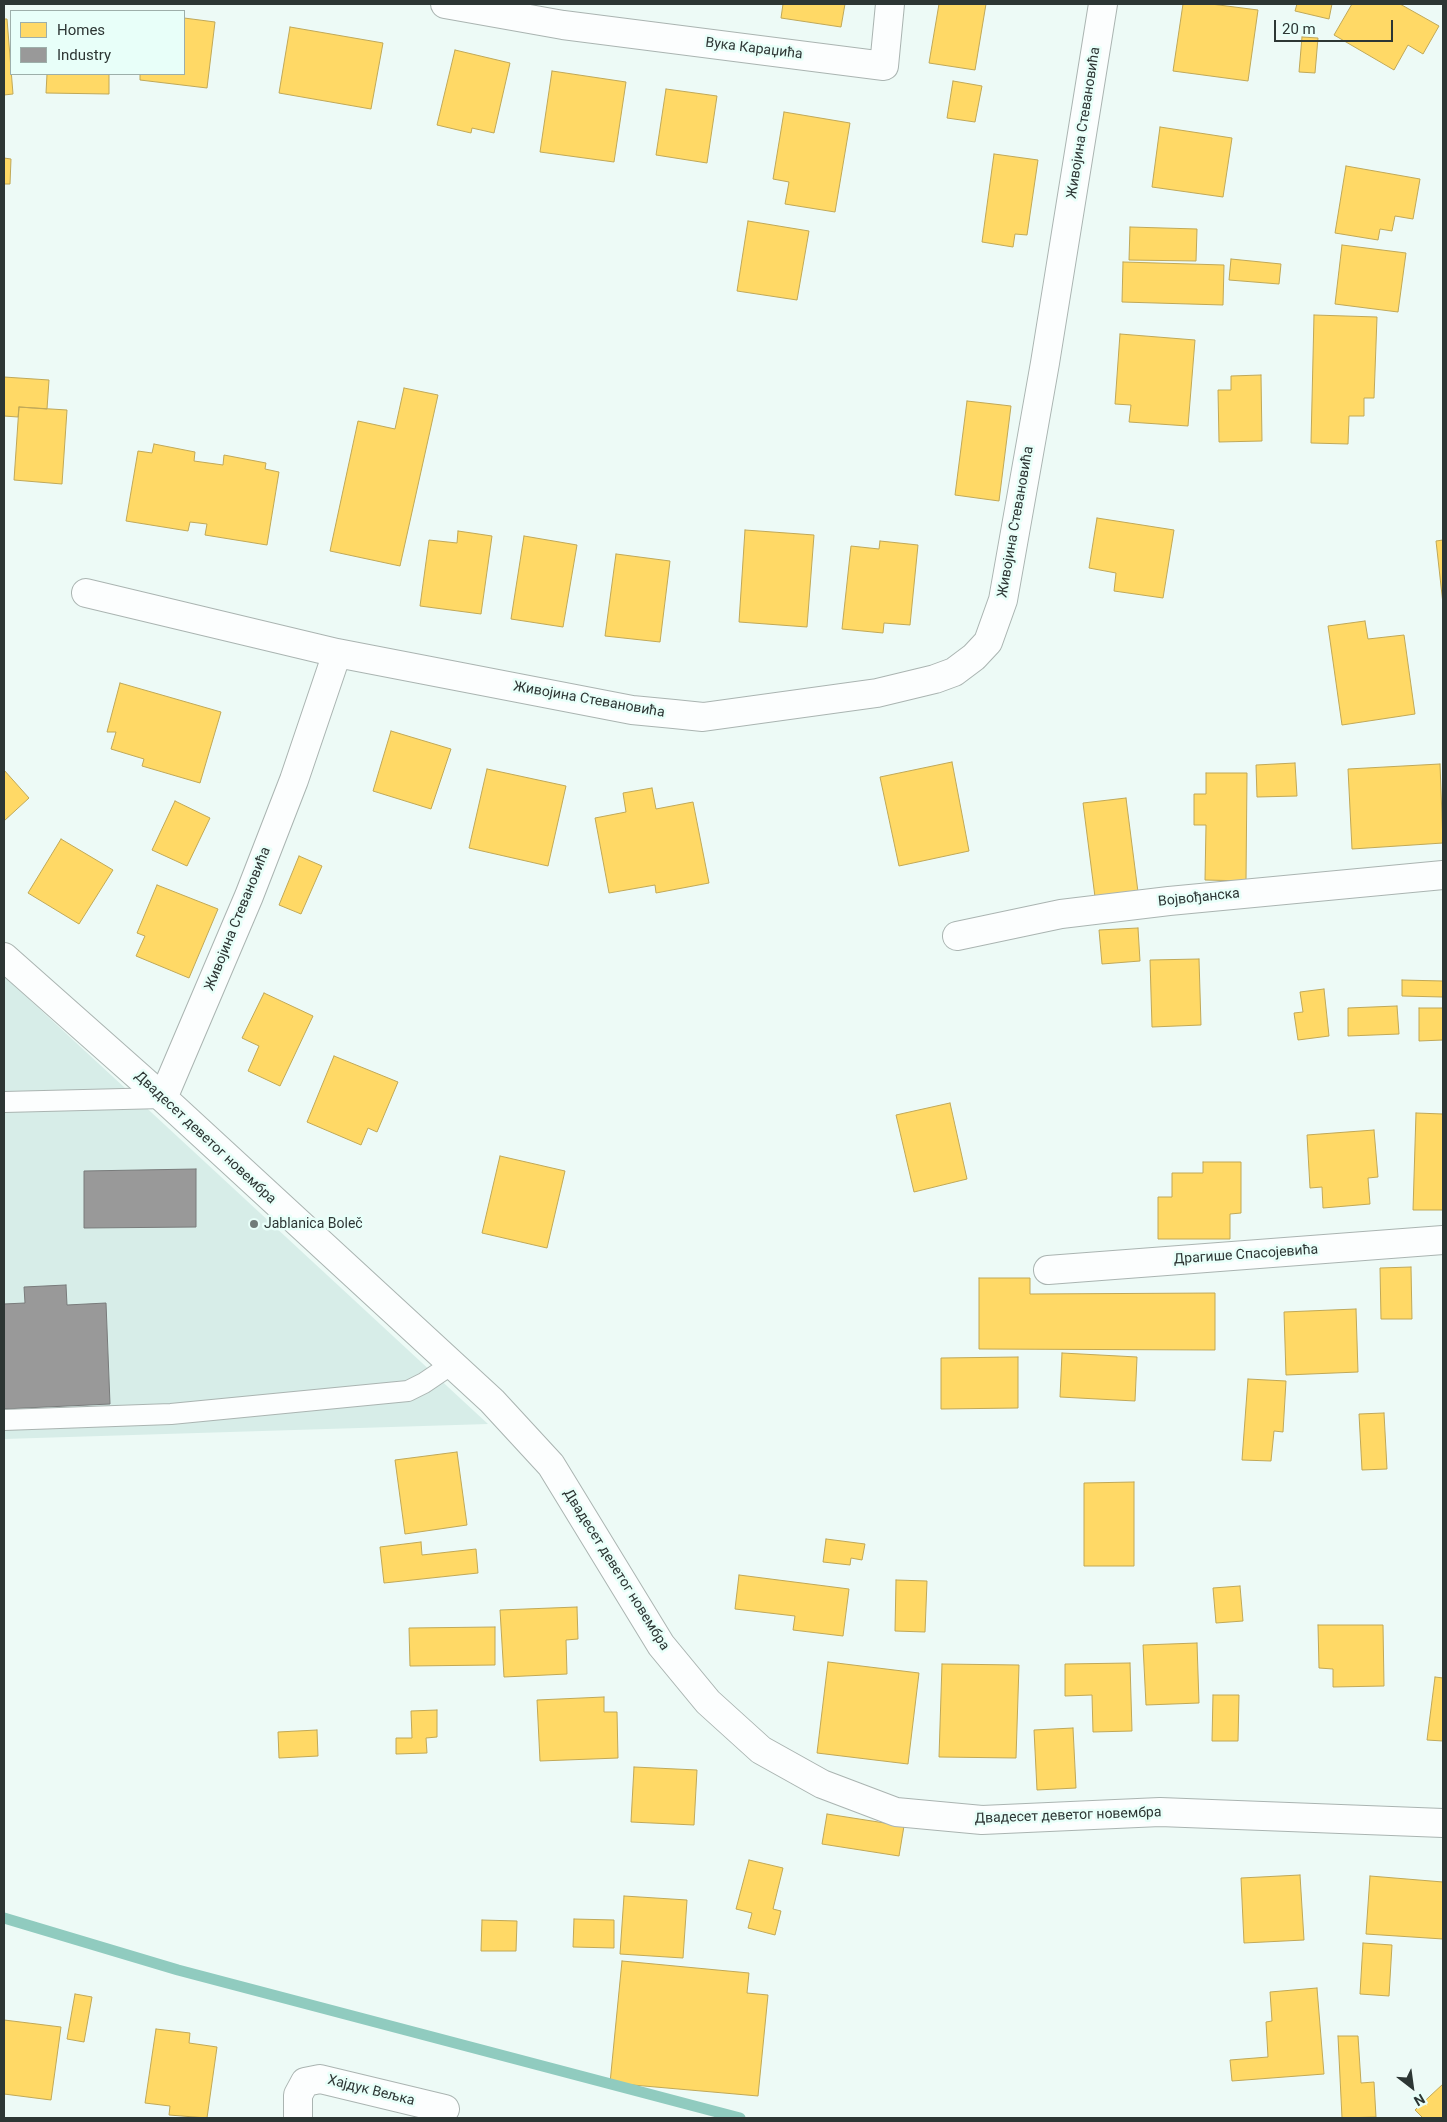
<!DOCTYPE html>
<html>
<head>
<meta charset="utf-8">
<style>
  body { margin:0 }
  #map { position:relative; width:1447px; height:2122px; overflow:hidden; background:#edfaf6; font-family:Roboto,sans-serif }
  canvas { display:block }
  .frame { position:absolute; inset:0; border:5px solid #2d3634; pointer-events:none }
  .legend { position:absolute; left:10px; top:10px; width:175px; height:65px; box-sizing:border-box; background:#e8fff9; border:1px solid #9dafaa; margin:0; padding:6px 9px; list-style:none; font-size:15px; color:#2d3634 }
  .legend li { display:flex; align-items:center; gap:10px; height:25px }
  .legend b { width:25px; border:1px solid #9dafaa }
  .north { position:absolute; left:1387px; top:2062px; width:50px; height:50px; -webkit-text-stroke:4px #e8fff9; paint-order:stroke; rotate:150deg; font-size:14px; font-weight:700; line-height:20px; text-align:center; color:#2d3634 }
  .north::after { content:''; display:block; margin:auto; width:18px; height:22px; background:#2d3634; clip-path:polygon(50% 0,100% 100%,50% 72%,0 100%) }
  .scale { position:absolute; left:1274px; top:20px; width:119px; height:22px; box-sizing:border-box; border:2px solid #2d3634; border-top:0; padding-left:6px; font-size:15px; line-height:18px; white-space:nowrap; color:#2d3634; -webkit-text-stroke:4px #e8fff9; paint-order:stroke }
</style>
</head>
<body>
<div id="map">
<canvas width="1447" height="2122"></canvas>
<div class="frame"></div>
<ul class="legend">
<li><b style="height:14px;background:#ffd966"></b>Homes</li>
<li><b style="height:14px;background:#999"></b>Industry</li>
</ul>
<div class="north">N</div>
<div class="scale">20 m</div>
</div>
<script>
const ctx = document.querySelector('canvas').getContext('2d');
ctx.lineJoin = 'round';
function paint(path, color) {
  ctx.fillStyle = color;
  ctx.fill(path, 'evenodd');
}
function shape(rows) {
  const path = new Path2D();
  for (const r of rows) {
    path.moveTo(r[0], r[1]);
    for (let i = 2; i < r.length; i += 2) path.lineTo(r[i], r[i + 1]);
  }
  return path;
}
function strokePath(path, color, width, dash) {
  ctx.strokeStyle = color;
  ctx.lineWidth = width;
  ctx.lineCap = dash ? 'butt' : 'round';
  ctx.setLineDash(dash || []);
  ctx.stroke(path);
}
function write(font, color, halo, rows, align = 'center') {
  ctx.font = font + ' Roboto,sans-serif';
  ctx.lineWidth = 5;
  ctx.setLineDash([]);
  ctx.textBaseline = 'middle';
  ctx.strokeStyle = halo;
  ctx.fillStyle = color;
  for (const [text, x, y, turn = 0] of rows) {
    ctx.save();
    ctx.translate(x, y);
    ctx.rotate((+turn || 0) * Math.PI / 180);
    ctx.textAlign = isNaN(turn) ? turn : align;
    if (halo) ctx.strokeText(text, 0, 0);
    ctx.fillText(text, 0, 0);
    ctx.restore();
  }
}
const built = shape([
  [4,976,488,1424,4,1439]
]);
const homes = shape([
  [783,4,845,4,841,27,781,18,783,4],
  [939,4,986,4,975,70,929,63,939,4],
  [1183,4,1211,4,1258,10,1248,81,1173,71,1183,4],
  [1297,4,1332,4,1329,19,1295,11,1297,4],
  [1352,4,1400,4,1439,26,1423,54,1408,45,1394,70,1334,35,1352,4],
  [184,18,215,22,207,88,140,80,140,74,184,74,184,18],
  [4,19,7,19,13,94,4,95,4,19],
  [290,27,383,43,371,109,279,93,290,27],
  [1302,37,1318,38,1315,73,1299,72,1302,37],
  [455,50,510,63,494,133,472,128,471,133,437,125,455,50],
  [552,71,626,82,614,162,540,152,552,71],
  [47,74,109,74,109,94,46,93,47,74],
  [953,81,982,86,975,122,947,118,953,81],
  [666,89,717,96,707,163,656,155,666,89],
  [784,112,850,123,835,212,785,204,789,182,773,179,784,112],
  [1160,127,1232,138,1223,197,1152,187,1160,127],
  [994,154,1038,160,1027,235,1015,234,1013,247,982,242,994,154],
  [4,158,11,159,10,184,4,184,4,158],
  [1346,166,1420,179,1413,219,1395,216,1392,231,1380,229,1378,240,1335,233,1346,166],
  [748,221,809,231,797,300,737,291,748,221],
  [1130,227,1197,229,1196,261,1129,260,1130,227],
  [1342,245,1406,253,1398,312,1335,304,1342,245],
  [1231,259,1281,264,1279,284,1229,280,1231,259],
  [1123,262,1224,265,1223,305,1122,302,1123,262],
  [1314,315,1377,317,1374,398,1364,398,1364,416,1349,416,1348,444,1311,443,1314,315],
  [1120,334,1195,340,1188,426,1129,422,1131,405,1115,404,1120,334],
  [1261,375,1262,441,1219,442,1218,390,1231,390,1231,376,1261,375],
  [4,377,49,380,47,409,19,407,18,417,4,416,4,377],
  [404,388,438,395,400,566,330,551,358,421,395,429,404,388],
  [967,401,1011,406,999,501,955,495,967,401],
  [19,407,67,410,62,484,14,480,19,407],
  [154,444,195,452,194,461,223,465,224,455,266,463,265,469,279,472,267,545,205,535,207,524,190,522,188,531,126,521,138,451,152,453,154,444],
  [1097,518,1174,530,1163,598,1114,591,1116,573,1089,568,1097,518],
  [745,530,814,535,807,627,739,622,745,530],
  [458,531,492,536,481,614,420,606,429,540,457,543,458,531],
  [524,536,577,545,563,627,511,619,524,536],
  [1443,540,1443,604,1436,541,1443,540],
  [880,541,918,545,910,625,884,623,883,633,842,629,851,546,879,549,880,541],
  [616,554,670,561,660,642,605,636,616,554],
  [1365,621,1368,639,1404,635,1415,714,1342,725,1328,626,1365,621],
  [120,683,221,712,200,783,142,766,144,759,111,749,116,732,107,732,120,683],
  [391,731,451,749,431,809,373,791,391,731],
  [952,762,969,851,899,866,880,777,952,762],
  [1295,763,1297,796,1257,797,1256,765,1295,763],
  [1440,764,1443,843,1352,849,1348,769,1440,764],
  [487,769,566,786,548,866,469,848,487,769],
  [4,770,29,798,4,821,4,770],
  [1206,773,1247,773,1246,881,1205,880,1206,825,1194,825,1194,794,1206,794,1206,773],
  [652,788,656,809,693,802,709,883,656,893,655,885,609,893,595,818,626,812,623,793,652,788],
  [1126,798,1138,892,1095,897,1083,803,1126,798],
  [175,801,210,818,187,866,152,850,175,801],
  [61,839,113,870,79,924,28,893,61,839],
  [299,856,322,866,301,914,279,905,299,856],
  [157,885,218,909,189,978,136,956,145,936,137,933,157,885],
  [1138,928,1140,961,1102,964,1099,930,1138,928],
  [1199,959,1201,1025,1152,1027,1150,960,1199,959],
  [1402,980,1443,981,1443,997,1402,996,1402,980],
  [1324,989,1329,1036,1298,1040,1294,1013,1303,1012,1300,992,1324,989],
  [264,993,313,1016,280,1086,248,1071,259,1046,242,1038,264,993],
  [1397,1006,1399,1034,1348,1036,1348,1008,1397,1006],
  [1419,1008,1443,1008,1443,1040,1419,1041,1419,1008],
  [334,1056,398,1082,377,1132,368,1128,361,1145,307,1122,334,1056],
  [950,1103,967,1179,914,1192,896,1115,950,1103],
  [1416,1113,1443,1114,1443,1210,1413,1210,1416,1113],
  [1374,1130,1378,1177,1368,1178,1370,1204,1323,1208,1322,1187,1310,1188,1307,1135,1374,1130],
  [500,1156,565,1171,547,1248,482,1233,500,1156],
  [1203,1162,1241,1162,1241,1213,1230,1214,1230,1239,1158,1239,1158,1197,1172,1197,1172,1173,1203,1173,1203,1162],
  [1411,1267,1412,1319,1381,1319,1380,1268,1411,1267],
  [979,1278,1030,1278,1030,1294,1215,1293,1215,1350,979,1349,979,1278],
  [1356,1309,1358,1372,1286,1375,1284,1312,1356,1309],
  [1062,1353,1137,1357,1135,1401,1060,1397,1062,1353],
  [1018,1357,1018,1408,941,1409,941,1358,1018,1357],
  [1248,1379,1286,1381,1283,1432,1274,1431,1271,1461,1242,1460,1248,1379],
  [1384,1413,1387,1469,1362,1470,1359,1414,1384,1413],
  [457,1452,467,1525,405,1534,395,1460,457,1452],
  [1134,1482,1134,1566,1084,1566,1084,1483,1134,1482],
  [826,1539,865,1544,862,1560,851,1558,850,1565,823,1562,826,1539],
  [421,1542,422,1555,476,1549,478,1573,384,1583,380,1547,421,1542],
  [739,1575,849,1589,843,1636,793,1630,795,1616,735,1609,739,1575],
  [896,1580,927,1581,925,1632,895,1631,896,1580],
  [1240,1586,1243,1621,1216,1623,1213,1588,1240,1586],
  [577,1607,578,1639,566,1640,567,1674,504,1677,500,1610,577,1607],
  [1318,1625,1383,1625,1384,1686,1333,1687,1333,1669,1319,1668,1318,1625],
  [495,1627,495,1665,410,1666,409,1628,495,1627],
  [1197,1643,1199,1703,1146,1705,1143,1645,1197,1643],
  [828,1662,919,1673,908,1764,817,1753,828,1662],
  [1130,1663,1132,1731,1093,1732,1092,1695,1065,1696,1065,1664,1130,1663],
  [942,1664,1019,1665,1016,1758,939,1757,942,1664],
  [1435,1677,1443,1678,1443,1741,1427,1740,1435,1677],
  [1213,1695,1239,1695,1238,1741,1212,1741,1213,1695],
  [604,1697,604,1712,617,1712,618,1758,540,1761,537,1700,604,1697],
  [437,1710,437,1737,426,1738,427,1753,396,1754,396,1738,412,1738,411,1711,437,1710],
  [1073,1728,1076,1788,1037,1790,1034,1730,1073,1728],
  [317,1730,318,1756,279,1758,278,1732,317,1730],
  [634,1767,697,1770,694,1825,631,1822,634,1767],
  [827,1814,904,1826,899,1856,822,1844,827,1814],
  [749,1860,783,1868,773,1909,781,1911,775,1935,748,1928,752,1913,736,1909,749,1860],
  [1300,1875,1304,1940,1244,1943,1241,1878,1300,1875],
  [1370,1876,1443,1882,1443,1939,1366,1934,1370,1876],
  [624,1896,687,1900,683,1958,620,1954,624,1896],
  [574,1919,614,1920,614,1948,573,1947,574,1919],
  [482,1920,517,1921,516,1951,481,1951,482,1920],
  [1363,1943,1392,1945,1389,1996,1360,1994,1363,1943],
  [622,1961,749,1973,747,1993,768,1995,758,2096,610,2083,622,1961],
  [1317,1988,1324,2074,1232,2081,1230,2060,1268,2057,1266,2022,1272,2021,1270,1992,1317,1988],
  [75,1994,92,1997,84,2042,67,2039,75,1994],
  [4,2020,61,2027,51,2100,4,2094,4,2020],
  [156,2029,190,2033,189,2043,217,2047,207,2118,169,2115,170,2106,145,2103,156,2029],
  [1338,2036,1358,2036,1361,2083,1374,2082,1376,2117,1342,2118,1338,2036],
  [1443,2084,1443,2116,1441,2118,1423,2118,1415,2110,1443,2084]
]);
const industry = shape([
  [196,1169,196,1227,84,1228,84,1171,196,1169],
  [66,1285,67,1305,106,1303,110,1404,4,1409,4,1304,25,1303,24,1287,66,1285]
]);
const stream = shape([
  [4,1918,178,1970,740,2118]
]);
const service = shape([
  [4,1102,163,1098],
  [4,1420,171,1414,408,1391,424,1383,452,1364]
]);
const minor = shape([
  [445,4,563,25,884,66,890,4],
  [86,593,337,653,632,710,674,714,703,717,877,693,935,679,954,672,974,657,988,642,1003,600,1045,363,1103,4],
  [957,936,1061,914,1169,901,1443,875],
  [4,957,163,1098,492,1401,551,1465,661,1645,708,1702,761,1750,822,1784,896,1812,982,1820,1160,1812,1443,1823],
  [163,1098,249,896,294,780,337,653],
  [1048,1270,1443,1240],
  [298,2118,298,2095,305,2082,320,2079,445,2109]
]);
const markers = [
  [254,1224,5,"#707b78"]
];
const streetNames = [
  ["Вука Караџића",754,49,7],
  ["Живојина Стевановића",1084,123,-81],
  ["Живојина Стевановића",1016,522,-80],
  ["Живојина Стевановића",589,700,10],
  ["Војвођанска",1199,898,-6],
  ["Живојина Стевановића",238,919,-68],
  ["Двадесет деветог новембра",205,1138,43],
  ["Драгише Спасојевића",1246,1255,-4],
  ["Двадесет деветог новембра",616,1570,58],
  ["Двадесет деветог новембра",1068,1816,-2],
  ["Хајдук Вељка",371,2091,14]
];
const poiNames = [
  ["Jablanica Boleč",264,1224]
];
paint(built, '#d7ede8');
paint(homes, '#ffd966');
strokePath(homes, '#c0a857', 1);
paint(industry, '#999');
strokePath(industry, '#797b7b', 1);
strokePath(stream, '#90cbbf', 11);
strokePath(service, '#aab4b1', 22);
strokePath(minor, '#aab4b1', 30);
strokePath(service, '#fcfefe', 20);
strokePath(minor, '#fcfefe', 28);
for (const [x, y, r, color] of markers) {
  const dot = new Path2D();
  dot.arc(x, y, r, 0, 2 * Math.PI);
  ctx.fillStyle = color;
  ctx.fill(dot);
  strokePath(dot, '#e8fff9', 2);
}
write('14px', '#2d3634', '#e8fff9', streetNames);
write('14px', '#2d3634', '#e8fff9', poiNames, 'left');
</script>
</body>
</html>
